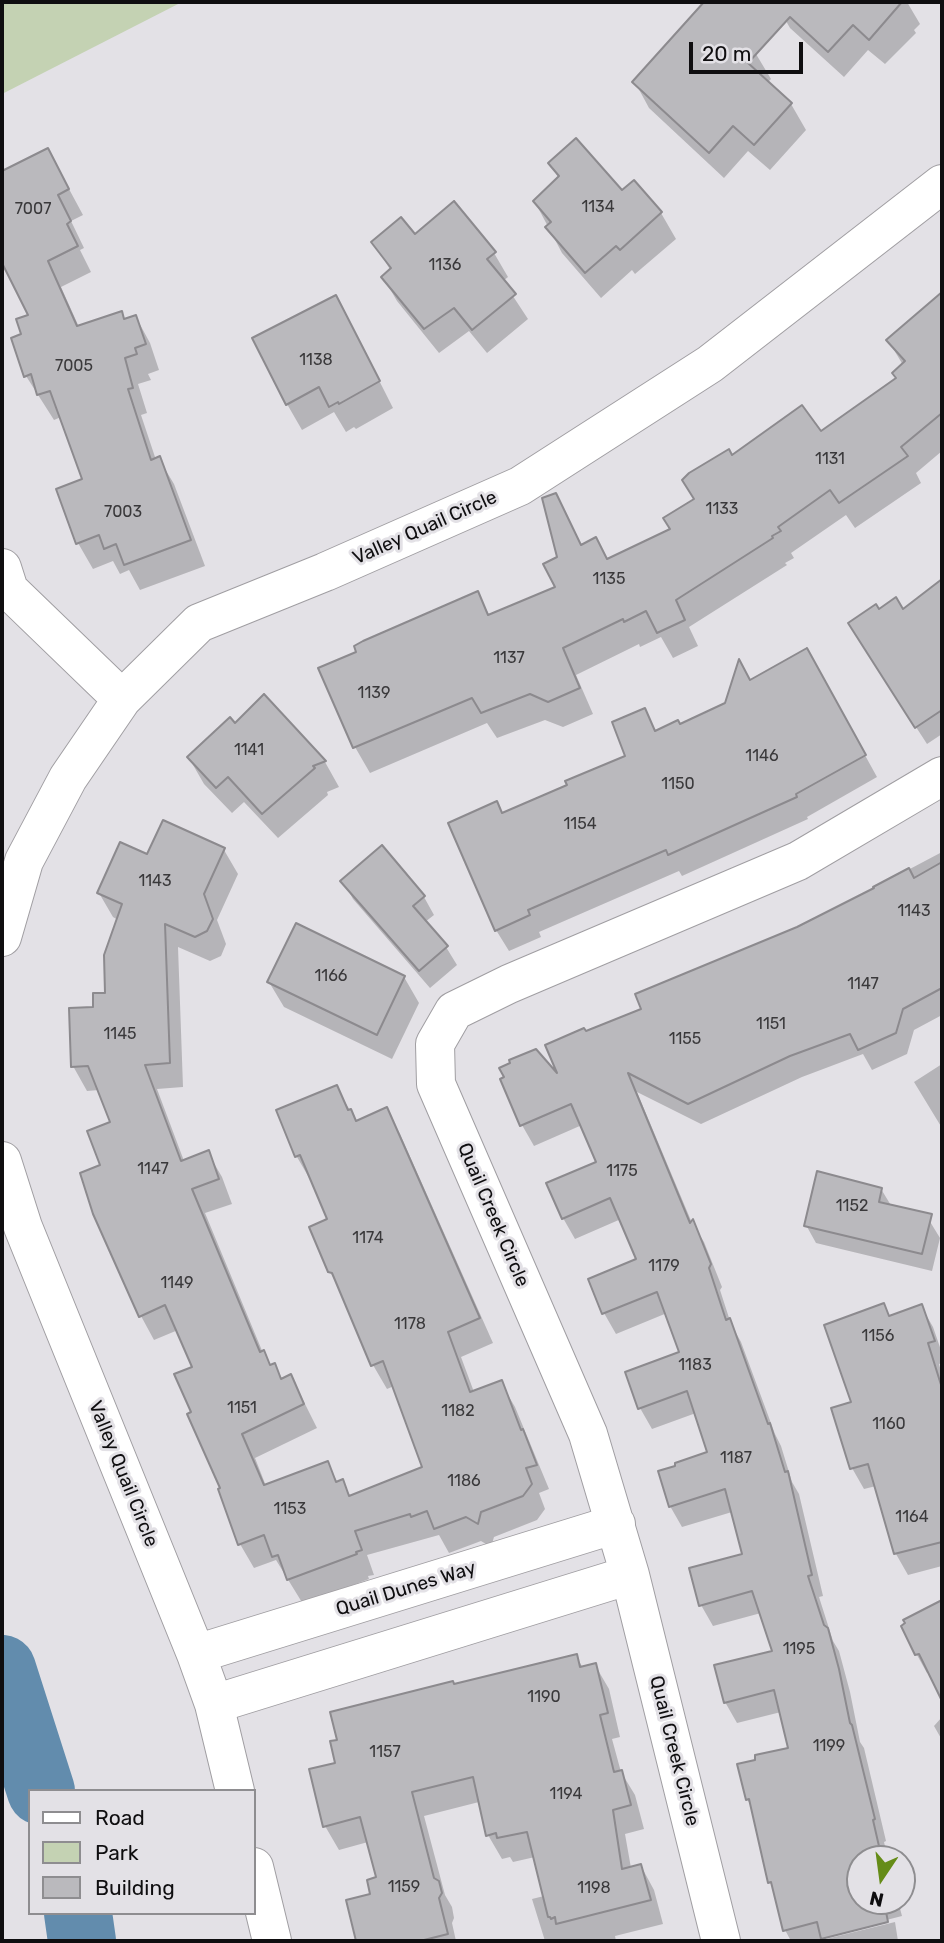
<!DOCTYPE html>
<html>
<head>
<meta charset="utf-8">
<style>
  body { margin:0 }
  #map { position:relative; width:944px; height:1943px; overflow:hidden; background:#e3e1e6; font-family:Rubik,sans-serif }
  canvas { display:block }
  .frame { position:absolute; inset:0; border:4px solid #0f0e10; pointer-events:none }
  .legend { position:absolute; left:28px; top:1789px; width:228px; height:126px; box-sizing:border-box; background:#e3e1e6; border:2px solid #8e8d90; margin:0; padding:9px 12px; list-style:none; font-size:21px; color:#0f0e10 }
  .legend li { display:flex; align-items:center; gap:14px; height:35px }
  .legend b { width:35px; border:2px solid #8e8d90 }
  .north { position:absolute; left:846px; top:1845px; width:70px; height:70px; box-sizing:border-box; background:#e3e1e6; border:2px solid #8e8d90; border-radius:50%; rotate:193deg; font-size:19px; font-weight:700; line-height:28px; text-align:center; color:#0f0e10 }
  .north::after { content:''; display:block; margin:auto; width:24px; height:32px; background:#658c17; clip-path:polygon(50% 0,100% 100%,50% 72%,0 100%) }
  .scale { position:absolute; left:689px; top:42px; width:114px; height:32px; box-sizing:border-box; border:4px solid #0f0e10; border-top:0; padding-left:9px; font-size:21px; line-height:24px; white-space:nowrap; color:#0f0e10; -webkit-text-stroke:5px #e3e1e6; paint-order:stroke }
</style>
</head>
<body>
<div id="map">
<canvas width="944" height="1943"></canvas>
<div class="frame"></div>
<ul class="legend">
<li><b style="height:9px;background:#fff"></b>Road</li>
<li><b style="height:19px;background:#c4d2b3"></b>Park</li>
<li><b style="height:19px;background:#bab9bd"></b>Building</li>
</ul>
<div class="north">N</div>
<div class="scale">20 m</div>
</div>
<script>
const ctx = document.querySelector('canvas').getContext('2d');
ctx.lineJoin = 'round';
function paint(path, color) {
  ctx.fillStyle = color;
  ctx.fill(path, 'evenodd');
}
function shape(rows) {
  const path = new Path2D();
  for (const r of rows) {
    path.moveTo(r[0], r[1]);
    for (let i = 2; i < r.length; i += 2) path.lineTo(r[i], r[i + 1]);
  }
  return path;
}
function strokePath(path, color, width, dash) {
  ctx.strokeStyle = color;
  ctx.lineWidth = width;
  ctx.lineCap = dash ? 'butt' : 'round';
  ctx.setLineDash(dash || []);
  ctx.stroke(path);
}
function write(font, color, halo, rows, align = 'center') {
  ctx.font = font + ' Rubik,sans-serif';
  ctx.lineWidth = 6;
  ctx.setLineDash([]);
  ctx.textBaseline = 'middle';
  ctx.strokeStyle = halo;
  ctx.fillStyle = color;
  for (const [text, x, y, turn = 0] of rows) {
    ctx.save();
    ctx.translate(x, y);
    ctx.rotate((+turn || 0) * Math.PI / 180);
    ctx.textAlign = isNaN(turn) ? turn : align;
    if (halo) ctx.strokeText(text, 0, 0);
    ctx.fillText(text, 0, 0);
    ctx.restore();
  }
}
const green = shape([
  [2,2,182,2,2,94]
]);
const shadow = shape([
  [775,2,907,2,920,24,914,30,916,33,885,64,868,50,844,77,790,28],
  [756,54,771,79,767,83,791,104,806,130,770,170,748,151,724,178,649,108,635,82],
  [48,150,83,215,71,221,84,248,80,250,91,272,61,287,79,327,121,313,125,321,136,317,150,343,159,370,148,374,151,380,138,384,147,413,141,415,156,460,159,459,174,484,205,566,140,590,129,570,120,574,113,561,93,569,78,543,84,480,61,417,54,420,26,376,23,336,30,316,3,263,2,264,2,173],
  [550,163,622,193,633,182,661,213,676,239,635,274,632,270,601,298,562,253,535,202,559,179],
  [414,236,494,253,508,277,503,281,528,319,487,353,469,331,439,353,397,301,383,277,391,271,373,242],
  [942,293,942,451,916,473,921,483,855,528,846,515,791,553,794,558,785,563,787,565,689,627,698,646,673,658,661,637,640,647,639,644,576,675,593,714,563,727,545,720,497,738,487,723,370,773,355,747,321,668,358,653,477,593,490,616,557,588,560,558,555,495,582,546,608,560,672,530,732,457,820,434,897,379,903,365,888,340],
  [350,323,393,408,356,429,354,427,346,432,334,412,302,430,287,404],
  [883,608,942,700,942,734,927,744,861,642,878,611],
  [819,672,877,777,807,817,808,819,682,876,679,871,539,932,541,937,509,951,496,930,497,804,503,814,569,786,627,757,644,710,656,732,680,727,726,704,750,682],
  [264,697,325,762,339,787,327,792,328,795,278,838,244,802,232,813,204,784,189,758,235,725],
  [224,850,238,874,217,920,226,944,221,956,210,961,178,947,183,1087,157,1089,184,1161,208,1153,222,1177,232,1204,205,1213,263,1353,271,1367,274,1365,283,1380,291,1376,317,1428,255,1458,266,1486,327,1463,338,1483,342,1481,351,1497,424,1468,394,1386,387,1389,373,1365,343,1294,330,1272,330,1220,312,1180,311,1181,297,1157,278,1111,336,1087,357,1122,386,1110,400,1134,493,1343,461,1357,474,1392,501,1383,515,1407,549,1489,539,1493,545,1509,537,1520,494,1537,491,1547,481,1541,449,1553,439,1535,367,1555,374,1575,368,1576,369,1579,303,1604,276,1560,254,1568,240,1544,194,1413,194,1368,178,1330,154,1340,141,1316,103,1166,112,1123,99,1090,87,1091,73,1066,95,1008,107,994,118,920,113,917,99,893,148,857],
  [942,852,942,1015,914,1030,907,1054,872,1070,863,1054,802,1077,701,1124,637,1092,692,1223,704,1242,722,1287,720,1290,731,1324,741,1342,775,1434,781,1446,792,1482,799,1494,823,1596,819,1597,833,1641,839,1651,850,1692,860,1742,864,1748,886,1841,884,1842,888,1859,860,1859,860,1901,898,1901,902,1916,824,1936,826,1939,895,1922,898,1941,791,1941,785,1930,774,1889,770,1882,753,1809,747,1799,790,1749,781,1712,737,1723,725,1702,774,1652,761,1613,713,1626,701,1605,744,1555,732,1512,682,1527,670,1506,710,1453,696,1413,652,1429,640,1408,681,1353,667,1313,616,1334,604,1313,639,1260,621,1219,575,1239,563,1218,598,1162,582,1125,534,1146,522,1125,562,1081,585,1033,643,1010],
  [343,881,424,897,434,915,425,922,446,947,457,965,430,988,353,899],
  [404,977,419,1003,392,1059,284,1007,269,982],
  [942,1064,942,1128,914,1082],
  [881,1189,892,1207,929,1220,940,1238,932,1271,816,1243,806,1225],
  [883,1305,890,1317,921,1306,933,1327,942,1353,942,1363,939,1364,942,1375,942,1566,908,1575,896,1554,876,1486,864,1489,852,1468,834,1409,854,1403],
  [942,1601,942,1681,937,1684,930,1672,927,1673,917,1655,905,1620],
  [576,1656,583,1668,595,1665,609,1689,620,1737,612,1739,621,1772,635,1795,644,1829,625,1834,631,1868,641,1866,654,1890,663,1924,615,1936,616,1941,545,1941,532,1899,544,1896,535,1857,513,1862,510,1857,502,1859,488,1835,479,1802,424,1816,445,1895,452,1907,454,1918,452,1923,456,1941,358,1941,348,1901,372,1895,378,1879,368,1842,339,1850,325,1826,337,1764,454,1686],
  [942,1717,942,1740,934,1726]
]);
const river = shape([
  [2,1669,41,1791],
  [78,1913,82,1941]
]);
const building = shape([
  [704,2,902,2,869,40,853,25,828,52,790,17,748,63,792,103,754,145,733,126,709,153,632,82,704,2],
  [576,138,622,190,634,180,662,212,620,250,616,246,585,273,545,227,551,222,533,201,559,176,548,163,576,138],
  [48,148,69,189,58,195,71,221,67,224,78,246,48,261,77,326,122,311,124,319,136,315,146,344,135,348,137,354,125,358,133,388,128,389,151,460,160,456,191,540,124,565,116,544,104,549,99,535,76,544,56,489,82,479,50,391,37,395,31,374,24,377,11,338,21,334,16,319,28,315,2,263,2,171,48,148],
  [454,201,496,252,487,259,516,294,472,330,454,308,424,329,381,277,391,268,371,242,401,217,415,234,454,201],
  [942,292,942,413,901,447,908,456,839,503,830,490,778,527,781,531,772,536,773,538,676,600,685,620,657,633,646,611,624,622,623,619,563,648,580,688,548,702,530,694,481,713,472,698,353,748,318,668,356,652,354,646,363,641,478,591,488,615,555,587,543,564,557,557,542,498,556,493,581,545,596,537,607,559,670,529,663,518,694,499,682,480,689,473,729,449,732,455,802,405,821,431,896,378,892,373,905,361,886,340,942,292],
  [336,295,380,381,339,404,338,402,329,407,319,387,286,405,252,338,336,295],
  [942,579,942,710,915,728,848,623,876,604,879,609,896,597,903,609,942,579],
  [807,648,866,755,796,794,797,797,668,855,666,850,528,910,530,915,495,931,448,823,497,801,502,813,567,785,565,781,625,756,612,722,645,708,655,731,678,720,680,724,725,703,739,659,750,680,807,648],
  [264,694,326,761,313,766,315,768,262,814,228,777,216,788,187,757,230,717,235,723,264,694],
  [163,820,225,848,204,894,213,919,207,931,195,937,165,924,170,1063,145,1065,181,1161,209,1150,219,1179,192,1189,260,1352,264,1350,270,1365,275,1363,281,1379,291,1374,304,1404,242,1434,264,1485,328,1461,336,1482,343,1479,349,1496,422,1467,383,1361,371,1366,332,1273,328,1272,309,1227,327,1219,300,1155,295,1157,276,1110,337,1085,348,1110,351,1109,356,1121,387,1107,480,1318,448,1332,470,1392,502,1380,521,1430,523,1429,537,1465,526,1468,532,1484,523,1496,481,1512,478,1524,466,1517,434,1529,427,1511,411,1517,410,1514,355,1531,362,1550,356,1552,357,1554,287,1580,278,1555,272,1557,264,1535,238,1545,218,1489,220,1488,187,1414,191,1412,174,1374,192,1367,165,1305,139,1317,93,1214,80,1173,100,1165,87,1131,110,1122,88,1066,71,1067,69,1008,93,1007,93,993,105,993,104,955,122,904,97,893,120,842,147,854,163,820],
  [382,845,425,896,413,906,448,946,419,971,340,881,382,845],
  [942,862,942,988,903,1009,896,1033,858,1050,850,1034,790,1056,688,1104,628,1073,690,1223,693,1219,711,1264,709,1268,726,1320,730,1318,768,1424,770,1423,785,1472,788,1471,812,1575,808,1576,824,1625,828,1628,839,1669,850,1723,852,1725,875,1819,873,1820,881,1855,873,1857,874,1859,860,1859,860,1901,884,1901,888,1922,821,1939,817,1922,783,1931,771,1882,768,1883,749,1799,746,1800,737,1764,755,1760,755,1755,788,1748,774,1690,724,1703,714,1665,772,1651,752,1591,699,1606,689,1568,742,1554,725,1489,669,1507,658,1471,675,1466,675,1463,707,1452,687,1391,638,1409,625,1372,679,1352,657,1292,602,1314,588,1279,636,1259,610,1198,562,1219,546,1183,596,1162,571,1104,520,1126,500,1079,504,1077,499,1068,510,1063,509,1060,536,1049,557,1073,545,1045,584,1028,586,1031,641,1009,635,994,797,927,874,888,873,887,909,868,914,878,942,862],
  [296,923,405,976,377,1035,267,982,296,923],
  [817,1171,882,1188,879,1202,932,1214,922,1254,804,1226,817,1171],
  [884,1303,889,1316,922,1304,935,1341,928,1343,942,1388,942,1542,894,1554,868,1464,850,1469,831,1408,851,1402,824,1325,884,1303],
  [942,1600,942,1701,919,1654,915,1655,901,1626,905,1623,903,1620,942,1600],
  [577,1654,580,1667,596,1663,608,1713,600,1715,614,1772,622,1770,631,1805,613,1810,622,1869,641,1864,651,1900,556,1924,555,1917,551,1919,550,1917,548,1917,527,1832,497,1838,496,1833,486,1836,473,1777,412,1792,434,1878,439,1881,442,1893,439,1898,448,1934,420,1941,356,1941,346,1900,370,1894,367,1880,376,1877,360,1817,323,1827,309,1769,335,1763,330,1741,337,1740,330,1712,453,1681,454,1684,577,1654]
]);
const minor = shape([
  [2,568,9,590,122,699],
  [2,937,24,861,68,778,122,699,199,623,325,572,520,486,710,364,942,184],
  [2,1161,23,1227,196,1654,214,1704,235,1791],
  [196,1654,616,1524],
  [214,1704,630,1575],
  [254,1867,272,1941],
  [721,1941,630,1575,588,1434,436,1084,435,1044,454,1011,509,984,798,861,942,776]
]);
const numberNames = [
  ["1134",598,207],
  ["7007",33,209],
  ["1136",445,265],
  ["1138",316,360],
  ["7005",74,366],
  ["1131",830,459],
  ["1133",722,509],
  ["7003",123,512],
  ["1135",609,579],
  ["1137",509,658],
  ["1139",374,693],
  ["1141",249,750],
  ["1146",762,756],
  ["1150",678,784],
  ["1154",580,824],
  ["1143",155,881],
  ["1143",914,911],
  ["1166",331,976],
  ["1147",863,984],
  ["1151",771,1024],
  ["1145",120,1034],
  ["1155",685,1039],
  ["1147",153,1169],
  ["1175",622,1171],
  ["1152",852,1206],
  ["1174",368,1238],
  ["1179",664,1266],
  ["1149",177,1283],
  ["1178",410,1324],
  ["1156",878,1336],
  ["1183",695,1365],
  ["1151",242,1408],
  ["1182",458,1411],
  ["1160",889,1424],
  ["1187",736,1458],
  ["1186",464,1481],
  ["1153",290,1509],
  ["1164",912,1517],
  ["1195",799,1649],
  ["1190",544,1697],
  ["1199",829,1746],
  ["1157",385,1752],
  ["1194",566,1794],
  ["1159",404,1887],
  ["1198",594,1888]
];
const streetNames = [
  ["Valley Quail Circle",425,528,-24],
  ["Quail Creek Circle",493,1215,67],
  ["Valley Quail Circle",123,1474,68],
  ["Quail Dunes Way",406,1589,-17],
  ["Quail Creek Circle",674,1751,76]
];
paint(green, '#c4d2b3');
paint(shadow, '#0003');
strokePath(river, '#628cad', 68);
paint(building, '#bab9bd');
strokePath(building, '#8c8a8e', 2);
strokePath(minor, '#a09ea2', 40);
strokePath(minor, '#fff', 38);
write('16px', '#3a393b', null, numberNames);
write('19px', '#0f0e10', '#e3e1e6', streetNames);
</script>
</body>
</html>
